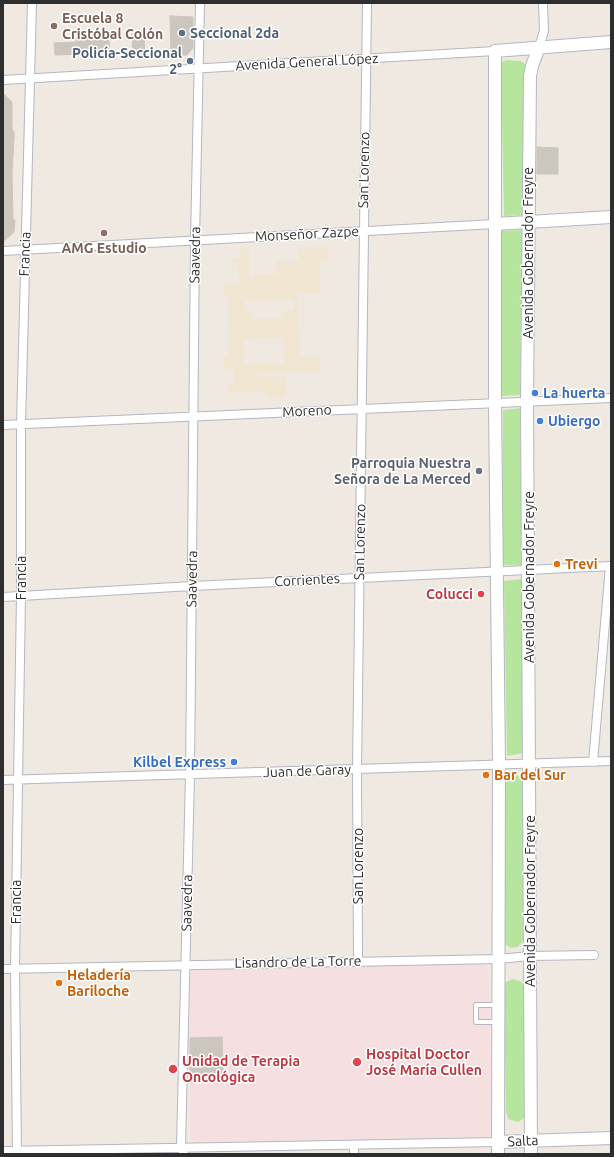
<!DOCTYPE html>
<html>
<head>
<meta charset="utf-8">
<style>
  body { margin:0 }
  #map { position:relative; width:614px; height:1157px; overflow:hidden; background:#efe9e1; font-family:Ubuntu,sans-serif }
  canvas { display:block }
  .frame { position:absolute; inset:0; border:4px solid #2e2e2e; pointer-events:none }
</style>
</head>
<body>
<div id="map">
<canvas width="614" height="1157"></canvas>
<div class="frame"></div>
</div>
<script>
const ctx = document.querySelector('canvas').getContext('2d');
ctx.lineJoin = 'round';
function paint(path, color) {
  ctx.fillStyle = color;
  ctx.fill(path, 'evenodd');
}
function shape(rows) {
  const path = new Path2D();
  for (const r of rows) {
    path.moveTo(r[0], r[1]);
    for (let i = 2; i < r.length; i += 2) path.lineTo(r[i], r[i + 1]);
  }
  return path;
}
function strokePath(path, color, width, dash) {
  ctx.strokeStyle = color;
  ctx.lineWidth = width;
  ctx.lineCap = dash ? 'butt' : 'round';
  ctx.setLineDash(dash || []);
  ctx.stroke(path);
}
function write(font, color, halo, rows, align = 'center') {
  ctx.font = font + ' Ubuntu,sans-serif';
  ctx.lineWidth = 3;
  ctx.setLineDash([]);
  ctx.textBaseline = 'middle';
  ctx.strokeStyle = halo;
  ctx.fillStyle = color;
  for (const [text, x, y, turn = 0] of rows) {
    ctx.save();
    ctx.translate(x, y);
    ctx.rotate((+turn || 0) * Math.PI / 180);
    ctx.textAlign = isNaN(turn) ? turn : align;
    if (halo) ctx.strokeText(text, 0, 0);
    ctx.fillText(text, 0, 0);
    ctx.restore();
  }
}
const education = shape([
  [299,247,328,247,329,261,320,261,321,294,298,294,300,357,320,356,320,371,248,373,248,374,260,374,261,377,285,376,286,397,266,397,266,392,228,393,228,383,234,383,234,369,224,369,224,356,229,356,228,296,224,295,224,284,239,283,238,265,233,265,233,258,240,258,240,248,249,248,249,278,255,278,255,274,277,274,276,261,299,261],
  [294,300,295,310,283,311,283,318,251,319,251,310,245,310,245,301],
  [283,338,284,363,244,364,244,339]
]);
const medical = shape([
  [483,964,489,968,492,1133,487,1137,195,1142,190,1138,190,1074,223,1073,222,1037,190,1038,190,974,196,968]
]);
const green = shape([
  [507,60,521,61,525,64,526,70,522,215,504,216,501,66,503,61],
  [522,230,520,395,502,396,501,231],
  [520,408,522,565,502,565,503,410],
  [522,579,525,753,507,756,504,581],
  [510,774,515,774,523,778,523,941,518,947,511,948,503,943,503,780],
  [513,979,522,982,524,987,526,1117,518,1122,508,1119,506,1111,504,983]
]);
const building = shape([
  [170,16,193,17,193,48,187,55,171,56,170,16],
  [144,33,145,54,133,54,132,34,144,33],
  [97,36,97,40,109,40,110,53,55,55,54,43,76,42,76,37,97,36],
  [3,93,12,102,12,131,14,131,14,137,12,173,13,220,15,220,14,232,3,242,3,93],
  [537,147,558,148,558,174,537,174,537,147],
  [222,1037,223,1073,190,1074,190,1038,222,1037]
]);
const lane = shape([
  [496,1022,476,1022,476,1005,498,1005]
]);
const street = shape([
  [539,47,544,31,543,3],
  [3,80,495,51],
  [3,251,495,224],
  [3,425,611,398],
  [3,597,192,586,611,566],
  [593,762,610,566],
  [3,780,611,761],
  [358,960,357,769,367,3],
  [3,969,498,959,530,956,594,955],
  [3,1151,498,1142],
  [17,1154,15,969,21,596,21,424,32,3],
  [184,1154,181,1147,190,775,195,240,200,3],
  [354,1154,354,1146]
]);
const secondary = shape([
  [495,224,611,217],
  [498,1142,611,1138],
  [498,1154,499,765,495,404,495,51,611,42],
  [531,1154,527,401,530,76,532,66,539,47]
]);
const markers = [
  [54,26,4,"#8d6e63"],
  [182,33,4,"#5c6f8a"],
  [190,61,4,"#5c6f8a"],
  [104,233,4,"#8d6e63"],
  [535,393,4,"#3f7fe0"],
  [540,421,4,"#3f7fe0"],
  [479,471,4,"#6b7280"],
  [557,564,4,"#e8710a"],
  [481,594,4,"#e0444e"],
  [234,762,4,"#3f7fe0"],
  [486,775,4,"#e8710a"],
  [59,983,4,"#e8710a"],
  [357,1062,5,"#e0444e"],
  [173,1069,5,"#e0444e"]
];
const educationNames = [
  ["Escuela 8",62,18],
  ["Cristóbal Colón",62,34],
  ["AMG Estudio",104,248,"center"]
];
const serviceNames = [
  ["Seccional 2da",190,33],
  ["Policía-Seccional",182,53,"right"],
  ["2°",182,69,"right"]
];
const streetNames = [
  ["Avenida General López",307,62,-3],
  ["San Lorenzo",364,170,-89],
  ["Monseñor Zazpe",307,234,-3],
  ["Avenida Gobernador Freyre",528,253,-90],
  ["Francia",25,254,-88],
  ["Saavedra",195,255,-89],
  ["Moreno",307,411,-3],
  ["San Lorenzo",360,542,-89],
  ["Avenida Gobernador Freyre",529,577,-90],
  ["Francia",21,578,-90],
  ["Saavedra",192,579,-89],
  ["Corrientes",307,580,-3],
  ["Juan de Garay",307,771,-2],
  ["San Lorenzo",358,866,-90],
  ["Avenida Gobernador Freyre",530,901,-90],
  ["Francia",16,902,-90],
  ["Saavedra",187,903,-89],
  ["Lisandro de La Torre",298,962,-1],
  ["Salta",523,1141,-3]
];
const shopNames = [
  ["La huerta",543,393],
  ["Ubiergo",548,421],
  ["Kilbel Express",226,762,"right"]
];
const worshipNames = [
  ["Parroquia Nuestra",471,463],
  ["Señora de La Merced",471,479]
];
const foodNames = [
  ["Trevi",565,564],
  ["Bar del Sur",494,775],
  ["Heladería",67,975],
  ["Bariloche",67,991]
];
const healthNames = [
  ["Colucci",473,594,"right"],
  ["Hospital Doctor",366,1054],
  ["José María Cullen",366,1070],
  ["Unidad de Terapia",182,1061],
  ["Oncológica",182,1077]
];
paint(education, '#f0e6d1');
paint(medical, '#f5dfe0');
paint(green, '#b6e59e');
paint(building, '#cbc7bf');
strokePath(building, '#cbc5ba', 1);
strokePath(lane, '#b4b7c1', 6);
strokePath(street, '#b4b7c1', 10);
strokePath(secondary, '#b4b7c1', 14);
strokePath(lane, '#fff', 4);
strokePath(street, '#fff', 8);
strokePath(secondary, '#fff', 12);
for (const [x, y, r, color] of markers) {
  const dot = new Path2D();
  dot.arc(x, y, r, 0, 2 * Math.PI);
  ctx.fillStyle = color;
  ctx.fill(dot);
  strokePath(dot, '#fff', 1.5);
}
write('bold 14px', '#785e54', '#fff', educationNames, 'left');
write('bold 14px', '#4e5e75', '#fff', serviceNames, 'left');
write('14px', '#2e2e2e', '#fff', streetNames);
write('bold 14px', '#366cbe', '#fff', shopNames, 'left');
write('bold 14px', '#5b616d', '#fff', worshipNames, 'right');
write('bold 14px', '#c56008', '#fff', foodNames, 'left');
write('bold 14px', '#be3a42', '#fff', healthNames, 'left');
</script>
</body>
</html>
